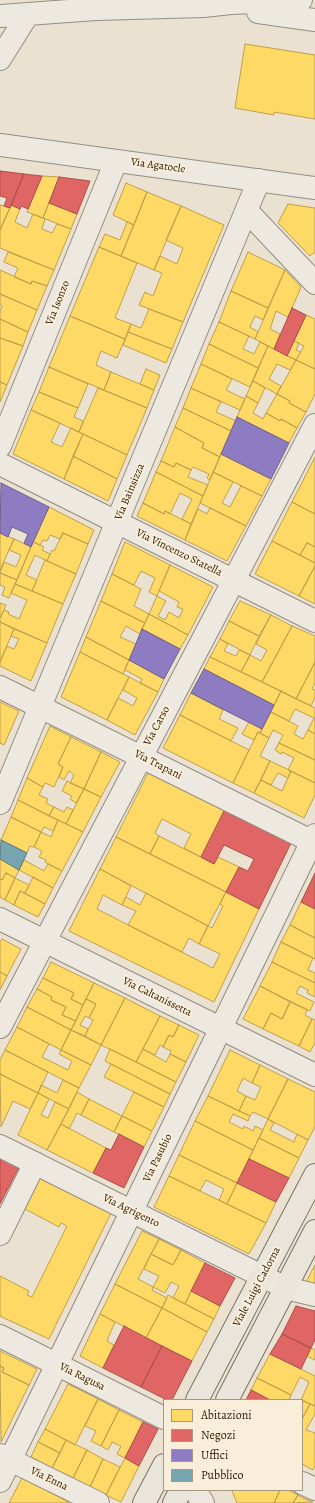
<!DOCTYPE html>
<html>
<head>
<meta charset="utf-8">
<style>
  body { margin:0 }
  #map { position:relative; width:315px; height:1503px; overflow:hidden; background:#eae1d0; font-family:Alegreya,serif }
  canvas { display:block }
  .legend { position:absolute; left:163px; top:1399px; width:140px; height:92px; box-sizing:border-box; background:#f8eed9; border:1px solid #a69883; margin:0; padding:5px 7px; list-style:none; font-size:12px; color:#2b1802 }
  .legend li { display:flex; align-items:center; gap:8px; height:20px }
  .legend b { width:20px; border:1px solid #a69883 }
</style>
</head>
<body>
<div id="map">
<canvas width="315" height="1503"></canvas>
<ul class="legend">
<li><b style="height:11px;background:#ffd966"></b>Abitazioni</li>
<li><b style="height:11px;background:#e06666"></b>Negozi</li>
<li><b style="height:11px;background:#8e7cc3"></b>Uffici</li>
<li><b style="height:11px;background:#76a5af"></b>Pubblico</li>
</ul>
</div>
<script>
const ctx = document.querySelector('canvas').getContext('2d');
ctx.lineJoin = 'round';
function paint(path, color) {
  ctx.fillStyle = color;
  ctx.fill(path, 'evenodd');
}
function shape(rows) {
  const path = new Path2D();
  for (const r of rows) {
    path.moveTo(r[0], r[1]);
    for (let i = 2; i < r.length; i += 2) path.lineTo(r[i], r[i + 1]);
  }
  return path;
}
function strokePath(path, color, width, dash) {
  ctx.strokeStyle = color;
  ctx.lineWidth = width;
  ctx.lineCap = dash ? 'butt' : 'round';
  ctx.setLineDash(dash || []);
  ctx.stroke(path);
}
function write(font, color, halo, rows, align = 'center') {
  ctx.font = font + ' Alegreya,serif';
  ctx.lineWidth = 4;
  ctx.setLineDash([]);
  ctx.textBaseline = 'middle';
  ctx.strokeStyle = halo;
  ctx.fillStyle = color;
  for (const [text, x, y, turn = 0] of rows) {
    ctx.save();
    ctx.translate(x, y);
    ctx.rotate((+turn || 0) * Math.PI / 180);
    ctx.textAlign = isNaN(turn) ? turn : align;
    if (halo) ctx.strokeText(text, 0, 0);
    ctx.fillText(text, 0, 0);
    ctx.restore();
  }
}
const homes = shape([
  [245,44,315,55,315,119,274,112,274,115,235,108,245,44],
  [42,176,59,177,43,218,27,212,42,176],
  [126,183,147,192,134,225,113,215,126,183],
  [147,192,181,206,154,270,121,256,147,192],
  [49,203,77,214,71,229,43,218,49,203],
  [288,204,315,208,315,252,310,256,278,223,288,204],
  [0,205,10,208,0,230,0,205],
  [11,205,20,209,15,222,27,228,33,214,45,219,42,229,52,233,57,224,71,229,54,270,0,248,0,230,11,205],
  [181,206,224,225,183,322,139,305,145,292,153,296,162,273,154,270,160,256,177,264,183,248,166,240,181,206],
  [127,222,134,225,121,256,99,247,105,234,120,240,127,222],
  [99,247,137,263,115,318,131,324,125,339,70,316,99,247],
  [8,252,54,270,47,286,32,281,31,284,14,277,18,268,4,262,8,252],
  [248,252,285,270,268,308,231,291,248,252],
  [0,270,31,284,32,281,47,286,37,310,0,294,0,270],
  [285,270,301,287,288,317,276,311,270,329,280,334,274,349,255,339,285,270],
  [231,291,268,308,263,320,255,316,250,327,258,332,255,339,219,322,231,291],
  [0,294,37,310,28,332,0,319,0,311,2,306,0,305,0,294],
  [149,309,183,322,172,349,128,332,131,324,141,328,149,309],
  [306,315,315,319,315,369,296,360,304,346,294,341,306,315],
  [70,316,125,339,117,358,101,351,96,365,111,372,104,390,49,367,70,316],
  [0,319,28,332,23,346,0,338,0,319],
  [219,322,249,336,243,349,254,354,260,342,268,346,258,368,209,344,219,322],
  [128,332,172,349,166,363,123,345,128,332],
  [0,338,23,346,7,385,0,382,0,338],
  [294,341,299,343,296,350,301,352,296,360,287,356,294,341],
  [209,344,258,368,250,387,201,364,209,344],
  [268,346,296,360,290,370,277,364,269,379,281,386,277,394,253,381,268,346],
  [296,360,315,369,315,394,306,412,289,403,290,401,277,394,296,360],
  [201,364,232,379,226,390,245,399,240,410,191,388,201,364],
  [49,367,88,384,78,408,39,392,49,367],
  [146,369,160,375,154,390,140,384,146,369],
  [111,372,154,390,147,408,104,390,111,372],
  [253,381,265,388,258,403,246,396,253,381],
  [0,382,7,385,0,402,0,382],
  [98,388,147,408,127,455,79,432,98,388],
  [191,388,221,402,216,412,236,421,231,431,183,408,191,388],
  [39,392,78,408,74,417,83,421,79,432,31,410,39,392],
  [277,394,290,401,289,403,306,412,297,428,281,419,280,421,266,413,277,394],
  [246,396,258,403,253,413,263,419,266,413,280,421,281,419,297,428,289,443,237,417,246,396],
  [183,408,231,431,220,457,202,448,204,443,175,427,183,408],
  [31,410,60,423,51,442,62,447,71,428,83,434,64,479,13,454,31,410],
  [175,427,204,443,202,448,220,457,210,480,207,478,209,474,193,467,191,470,176,463,174,467,161,461,175,427],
  [83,434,127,455,117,479,73,456,83,434],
  [221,454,271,479,262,496,213,472,221,454],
  [73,456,117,479,108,501,64,479,73,456],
  [315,457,315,514,292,502,315,457],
  [161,461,174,467,176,463,191,470,188,477,208,485,203,496,156,472,161,461],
  [156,472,203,496,191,524,182,519,192,499,180,493,170,514,165,511,164,514,143,503,156,472],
  [213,472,233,482,222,503,230,507,241,486,262,496,246,526,200,503,213,472],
  [292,502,315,514,315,547,307,543,300,555,272,541,292,502],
  [143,503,164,514,165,511,191,524,185,540,137,516,143,503],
  [49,507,94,530,88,544,63,533,60,539,50,535,47,541,43,540,40,545,33,542,49,507],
  [210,508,246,526,227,561,185,540,198,509,207,514,210,508],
  [0,533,14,539,0,570,0,533],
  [63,533,88,544,76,574,47,561,52,550,54,551,63,533],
  [14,539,31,547,17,580,0,573,4,562,16,567,21,555,9,550,14,539],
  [272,541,315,563,315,566,299,596,255,574,272,541],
  [33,542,44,547,42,550,50,554,47,561,35,555,26,575,37,580,32,591,15,584,33,542],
  [125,542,170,565,157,596,149,592,155,578,141,571,134,585,112,574,125,542],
  [307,543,315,547,315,563,300,555,307,543],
  [45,560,76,574,63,604,32,591,45,560],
  [170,565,213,587,188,635,149,614,157,596,166,601,158,616,165,620,169,612,179,618,183,609,177,607,179,602,159,591,170,565],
  [315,566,315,604,299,596,315,566],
  [0,573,17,580,9,598,2,595,5,587,0,585,0,573],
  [112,574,141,589,134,606,149,614,145,623,101,601,112,574],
  [15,584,63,604,47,643,0,622,0,618,4,610,9,612,8,614,19,619,27,600,11,593,15,584],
  [101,601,145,623,140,634,126,626,120,637,136,644,129,660,86,637,101,601],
  [240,601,271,615,259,636,229,621,240,601],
  [0,603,6,605,1,617,0,617,0,603],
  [149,614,188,635,180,649,142,629,149,614],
  [271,615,292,626,262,682,241,672,250,655,261,661,267,650,256,644,271,615],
  [229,621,259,636,250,655,220,639,229,621],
  [0,622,14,629,0,662,0,622],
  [292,626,315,636,315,662,296,699,262,682,292,626],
  [14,629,47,643,31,681,0,666,0,662,7,646,14,649,19,639,11,636,14,629],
  [86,637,129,660,123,674,80,652,86,637],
  [220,639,228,644,224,651,236,656,239,650,250,655,241,672,210,657,220,639],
  [80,652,129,677,107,720,61,697,80,652],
  [210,657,281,691,274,705,204,669,210,657],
  [129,660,164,679,158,692,140,683,142,679,125,670,129,660],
  [315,662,315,683,312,689,315,690,315,697,311,706,296,699,315,662],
  [129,677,158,692,135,735,107,720,118,698,133,706,137,698,123,690,129,677],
  [281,691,315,708,315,734,308,730,314,718,295,709,289,721,271,712,281,691],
  [191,693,223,710,219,719,238,728,231,741,180,715,191,693],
  [0,702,19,711,4,745,0,743,0,702],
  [271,712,298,726,294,734,303,739,308,730,315,734,315,760,279,743,283,735,273,730,269,738,260,733,271,712],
  [180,715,249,750,233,783,163,748,180,715],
  [249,722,262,729,260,733,258,732,254,740,242,734,249,722],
  [50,726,71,737,58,764,63,767,54,787,45,783,43,787,27,778,50,726],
  [258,732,269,738,260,756,270,761,254,793,233,783,258,732],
  [71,737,101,752,84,789,70,783,74,775,69,771,64,780,59,777,63,767,58,764,71,737],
  [279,743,315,760,315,783,288,770,294,758,282,752,281,754,275,750,279,743],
  [101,752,120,762,101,797,84,789,101,752],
  [270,761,291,771,288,778,278,773,271,785,261,780,270,761],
  [291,771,315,783,315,795,304,818,254,793,261,780,282,791,291,771],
  [148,773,225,809,201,857,184,848,191,834,162,819,155,833,159,836,150,854,116,837,148,773],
  [27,778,43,787,39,795,48,799,46,803,54,807,49,816,18,800,27,778],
  [67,781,84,789,76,803,70,799,72,796,62,791,67,781],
  [84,789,101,797,83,832,66,824,84,789],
  [18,800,58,820,53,831,44,827,41,832,11,817,18,800],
  [54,807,64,812,67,807,73,810,66,824,49,816,54,807],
  [11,817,41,832,34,847,30,846,27,853,1,840,11,817],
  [58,820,83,832,62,871,45,862,46,860,39,857,42,851,34,847,41,832,51,837,58,820],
  [159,836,214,864,218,857,239,867,226,892,150,854,159,836],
  [116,837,226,892,208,926,100,869,116,837],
  [0,859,19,870,15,878,6,873,2,880,0,879,0,859],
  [24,860,44,871,48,864,62,871,53,888,19,870,24,860],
  [100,869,131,886,122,905,103,895,97,909,213,968,220,954,199,944,208,926,212,928,223,906,220,904,226,892,259,909,214,1002,69,931,100,869],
  [6,873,15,878,5,900,0,897,0,879,2,880,6,873],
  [33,877,53,888,45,904,25,893,33,877],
  [15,878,29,885,25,893,20,891,14,905,5,900,15,878],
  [20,891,45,904,38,917,14,905,20,891],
  [146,893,208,926,199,944,189,938,182,952,128,925,136,911,122,905,126,897,140,905,146,893],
  [301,902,315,909,315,938,290,925,301,902],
  [290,925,315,938,315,959,281,942,290,925],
  [2,939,21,949,7,976,0,972,0,942,2,939],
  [281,942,313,958,308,970,315,973,315,983,272,962,281,942],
  [51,962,94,983,83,1005,71,999,74,993,43,978,51,962],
  [272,962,315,983,315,997,307,993,308,990,300,986,296,993,314,1002,310,1011,260,986,272,962],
  [0,972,7,976,0,990,0,972],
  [43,978,74,993,71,999,83,1005,76,1021,62,1015,66,1007,51,1000,52,997,37,989,43,978],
  [94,983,125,998,101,1045,85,1036,93,1020,89,1018,96,1004,86,999,94,983],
  [260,986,290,1002,282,1019,271,1013,263,1029,243,1019,260,986],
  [37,989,52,997,51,1000,66,1007,62,1015,76,1021,71,1030,27,1007,37,989],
  [125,998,160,1016,136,1062,101,1045,125,998],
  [86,999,96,1004,89,1018,85,1016,80,1025,88,1029,85,1036,71,1030,86,999],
  [290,1002,307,1010,305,1015,312,1019,299,1046,263,1029,271,1013,282,1019,290,1002],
  [27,1007,71,1030,61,1050,17,1027,27,1007],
  [160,1016,179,1025,173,1037,169,1035,163,1047,160,1045,155,1055,143,1049,160,1016],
  [312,1019,315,1020,315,1043,310,1052,299,1046,312,1019],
  [179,1025,199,1035,186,1062,170,1054,171,1051,163,1047,169,1035,173,1037,179,1025],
  [17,1027,49,1044,42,1057,68,1070,72,1061,59,1054,61,1050,91,1065,79,1088,5,1050,17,1027],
  [71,1030,101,1045,91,1065,61,1050,71,1030],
  [110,1049,176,1082,170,1094,105,1061,110,1049],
  [143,1049,166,1062,170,1054,186,1062,176,1082,136,1062,143,1049],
  [5,1050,48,1072,38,1093,0,1074,0,1060,5,1050],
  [230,1050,260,1065,252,1083,243,1078,237,1091,246,1096,239,1111,208,1096,230,1050],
  [111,1064,170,1094,164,1107,104,1077,111,1064],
  [260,1065,288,1079,268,1119,253,1112,250,1116,239,1111,246,1096,255,1100,261,1087,252,1083,260,1065],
  [0,1074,38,1093,30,1109,13,1101,1,1127,0,1074],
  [288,1079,315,1092,315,1127,308,1140,268,1119,288,1079],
  [63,1080,79,1088,69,1109,38,1093,41,1085,57,1093,63,1080],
  [77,1092,89,1099,81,1115,77,1113,69,1129,61,1124,77,1092],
  [134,1092,164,1107,152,1131,122,1116,134,1092],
  [38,1093,49,1099,41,1115,48,1118,55,1102,69,1109,47,1150,18,1135,38,1093],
  [208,1096,250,1116,248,1121,233,1114,229,1122,243,1129,244,1126,253,1131,255,1126,263,1130,253,1150,195,1121,208,1096],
  [89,1099,122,1116,114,1132,81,1115,89,1099],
  [122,1116,152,1131,144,1147,114,1132,122,1116],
  [268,1119,274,1123,270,1130,294,1142,297,1134,308,1140,299,1158,259,1138,268,1119],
  [195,1121,253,1150,237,1183,179,1155,195,1121],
  [61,1124,106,1148,93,1173,47,1150,61,1124],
  [259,1138,299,1158,289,1178,249,1159,259,1138],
  [179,1155,237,1183,227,1204,219,1200,224,1189,206,1180,200,1191,169,1176,179,1155],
  [169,1176,266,1223,249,1254,154,1207,169,1176],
  [40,1178,111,1213,49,1339,0,1316,0,1276,29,1291,27,1295,32,1297,67,1226,61,1223,59,1227,25,1209,40,1178],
  [237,1183,276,1202,266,1223,227,1204,237,1183],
  [142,1231,159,1239,138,1279,153,1287,152,1290,167,1298,162,1308,115,1284,142,1231],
  [159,1239,181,1250,173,1265,151,1254,159,1239],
  [181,1250,205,1263,185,1304,173,1298,179,1286,171,1282,165,1293,153,1287,159,1276,144,1269,151,1254,173,1265,181,1250],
  [315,1265,315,1284,306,1282,315,1265],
  [115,1284,162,1308,146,1338,100,1314,115,1284],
  [191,1291,220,1306,214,1319,185,1304,191,1291],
  [168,1295,214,1319,207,1332,162,1308,168,1295],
  [162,1308,207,1332,192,1361,146,1338,162,1308],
  [100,1314,115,1322,107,1341,114,1345,103,1368,80,1356,100,1314],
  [311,1348,315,1350,315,1360,307,1356,311,1348],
  [0,1351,37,1369,29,1385,2,1372,4,1368,0,1366,0,1351],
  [270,1354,315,1376,315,1406,301,1400,309,1382,300,1377,291,1395,257,1378,270,1354],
  [0,1366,4,1368,2,1372,29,1385,1,1442,0,1366],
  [257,1378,291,1395,289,1400,270,1400,251,1390,257,1378],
  [68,1384,98,1399,75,1445,45,1429,68,1384],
  [98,1399,119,1410,101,1446,91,1441,96,1431,85,1426,98,1399],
  [302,1400,310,1404,302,1419,302,1400],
  [310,1404,315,1406,315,1414,306,1430,315,1433,315,1466,313,1470,302,1464,302,1419,310,1404],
  [119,1410,143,1422,125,1458,117,1454,121,1446,112,1442,108,1450,101,1446,119,1410],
  [45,1429,66,1440,60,1453,38,1442,45,1429],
  [66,1440,87,1450,73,1478,52,1468,66,1440],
  [38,1442,60,1453,52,1468,31,1457,38,1442],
  [87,1450,103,1459,90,1487,73,1478,87,1450],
  [125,1458,139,1466,121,1502,106,1495,125,1458],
  [103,1459,120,1467,106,1495,90,1487,103,1459],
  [22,1478,61,1498,70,1503,9,1503,22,1478],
  [233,1490,280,1490,274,1503,237,1503,232,1491,233,1490],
  [280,1490,288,1490,298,1495,293,1503,274,1503,280,1490],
  [298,1495,305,1499,313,1502,293,1503,298,1495]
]);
const shops = shape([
  [0,171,24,174,10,208,4,206,7,198,0,196,0,171],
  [24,174,42,176,28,209,21,206,20,209,11,205,24,174],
  [59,177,90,181,77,214,49,203,59,177],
  [292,308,306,315,287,356,274,349,292,308],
  [225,809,292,841,259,909,226,892,239,867,248,871,254,859,224,845,214,864,201,857,225,809],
  [315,873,315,909,301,902,315,873],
  [119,1134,144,1147,124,1188,93,1173,106,1148,111,1150,119,1134],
  [0,1157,19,1167,0,1204,0,1157],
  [249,1159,289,1178,276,1202,237,1183,249,1159],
  [205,1263,235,1278,220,1306,191,1291,205,1263],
  [296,1306,315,1311,315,1340,311,1348,282,1334,296,1306],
  [124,1326,162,1346,141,1387,103,1368,124,1326],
  [282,1334,311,1348,301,1369,270,1354,282,1334],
  [162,1346,192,1361,172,1400,167,1400,141,1387,162,1346],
  [251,1390,270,1400,246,1400,251,1390],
  [143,1422,158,1429,139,1466,125,1458,143,1422]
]);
const offices = shape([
  [237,417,289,443,271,479,221,454,237,417],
  [1,483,49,507,31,547,24,543,28,534,12,527,8,537,0,533,1,483],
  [142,629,180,649,164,679,129,660,142,629],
  [204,669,274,705,262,729,191,693,204,669]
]);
const public = shape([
  [1,840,27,853,19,870,0,859,1,840]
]);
const minor = shape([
  [258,12,315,20],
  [0,16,96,9,203,6,231,3,301,0],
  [0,59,28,14],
  [0,145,315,188],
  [247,211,315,283],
  [0,446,116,161],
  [0,464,315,621],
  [0,687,315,843],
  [0,803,259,180],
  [0,919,315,1075],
  [0,1027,315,425],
  [0,1146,286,1288,315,1295],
  [0,1234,35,1163],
  [0,1336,164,1418],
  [0,1455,98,1503],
  [0,1481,315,835],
  [302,1483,315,1489],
  [195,1490,203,1503]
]);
const major = shape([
  [197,1400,315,1175],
  [227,1400,315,1231],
  [144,1503,164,1465],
  [174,1503,181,1490]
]);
const streetNames = [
  ["Via Agatocle",158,166,8],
  ["Via Isonzo",58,303,-68],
  ["Via Bainsizza",130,492,-67],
  ["Via Vincenzo Statella",179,553,26],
  ["Via Carso",157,726,-62],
  ["Via Trapani",158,765,27],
  ["Via Caltanissetta",157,997,26],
  ["Via Pasubio",158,1158,-64],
  ["Via Agrigento",131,1211,26],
  ["Viale Luigi Cadorna",257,1287,-62],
  ["Via Ragusa",82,1377,26],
  ["Via Enna",49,1479,26]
];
paint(homes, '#ffd966');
strokePath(homes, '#bf9f48', 1);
paint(shops, '#e06666');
strokePath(shops, '#aa4f48', 1);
paint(offices, '#8e7cc3');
strokePath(offices, '#705e89', 1);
paint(public, '#76a5af');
strokePath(public, '#607b7b', 1);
strokePath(minor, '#958d81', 24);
strokePath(major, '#7a7266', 24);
strokePath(minor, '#ede9e0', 22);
strokePath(major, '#eae5db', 22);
write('11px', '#2b1802', '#f8eed9', streetNames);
</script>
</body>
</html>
